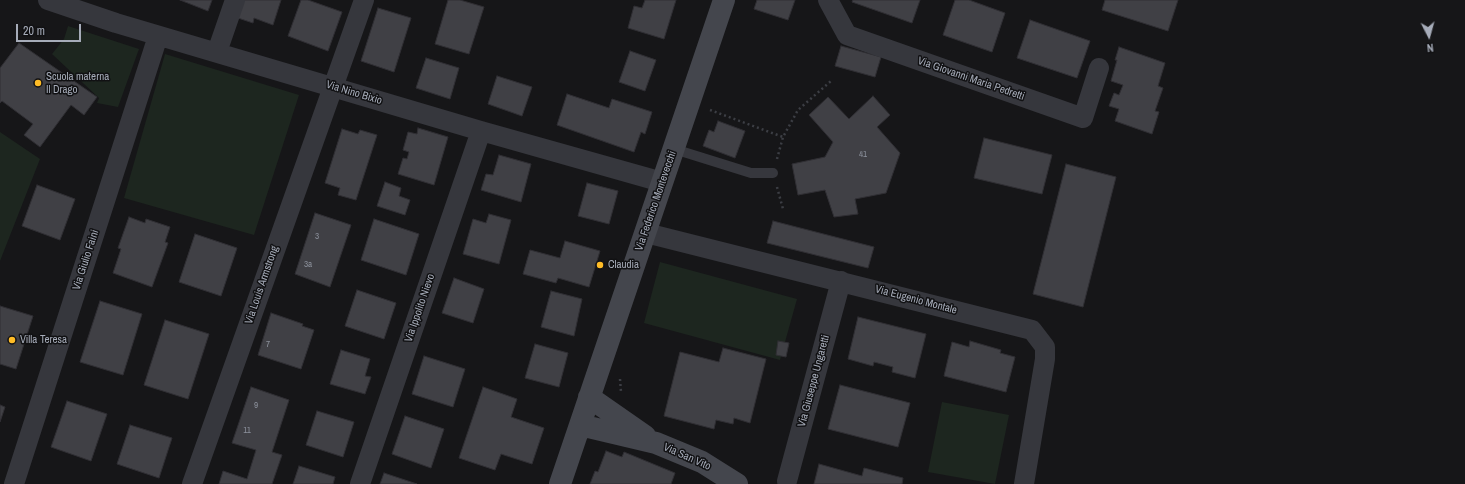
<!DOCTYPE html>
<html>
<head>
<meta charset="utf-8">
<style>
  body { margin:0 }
  #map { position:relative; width:1465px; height:484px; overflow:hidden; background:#161618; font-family:"Archivo Narrow",sans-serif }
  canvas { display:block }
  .north { position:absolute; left:1409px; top:16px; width:40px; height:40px; -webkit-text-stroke:3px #111113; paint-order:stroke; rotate:174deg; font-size:11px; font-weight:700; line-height:16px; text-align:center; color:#a6acb9 }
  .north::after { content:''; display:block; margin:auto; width:14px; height:18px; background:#a6acb9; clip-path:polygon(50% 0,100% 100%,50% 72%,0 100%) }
  .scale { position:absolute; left:16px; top:24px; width:65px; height:18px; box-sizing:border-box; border:2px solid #a6acb9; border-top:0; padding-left:5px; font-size:12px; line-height:14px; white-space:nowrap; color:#a6acb9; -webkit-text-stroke:3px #111113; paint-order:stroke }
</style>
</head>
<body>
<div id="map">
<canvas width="1465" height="484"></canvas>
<div class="north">N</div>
<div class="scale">20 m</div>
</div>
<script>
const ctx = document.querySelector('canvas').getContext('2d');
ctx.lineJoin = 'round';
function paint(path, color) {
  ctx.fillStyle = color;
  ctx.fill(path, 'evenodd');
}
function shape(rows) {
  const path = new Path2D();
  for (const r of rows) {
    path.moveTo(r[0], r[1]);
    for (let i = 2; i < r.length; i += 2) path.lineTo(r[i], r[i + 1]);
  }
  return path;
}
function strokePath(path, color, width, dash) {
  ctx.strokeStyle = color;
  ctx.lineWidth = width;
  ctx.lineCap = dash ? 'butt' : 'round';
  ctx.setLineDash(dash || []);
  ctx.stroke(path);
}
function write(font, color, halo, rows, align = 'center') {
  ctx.font = font + ' "Archivo Narrow",sans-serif';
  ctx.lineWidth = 3;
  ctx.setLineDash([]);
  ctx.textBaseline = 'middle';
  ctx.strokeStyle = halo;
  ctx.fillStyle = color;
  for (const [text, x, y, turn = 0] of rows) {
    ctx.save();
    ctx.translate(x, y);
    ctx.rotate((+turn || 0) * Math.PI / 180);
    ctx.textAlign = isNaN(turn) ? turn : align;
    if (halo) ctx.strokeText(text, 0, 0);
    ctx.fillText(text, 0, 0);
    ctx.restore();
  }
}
const green = shape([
  [68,26,139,49,118,107,97,103,99,98,52,54,64,39],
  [165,54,299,95,254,235,124,198],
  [0,132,40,159,0,261],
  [660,262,797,299,780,360,644,323],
  [942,402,1009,415,995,484,928,472]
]);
const building = shape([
  [180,0,212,0,208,11,180,0],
  [244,0,281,0,273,25,254,18,253,23,238,18,244,0],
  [301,0,308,0,342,12,328,51,288,36,301,0],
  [448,0,460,0,484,7,469,54,435,44,448,0],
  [645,0,676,0,664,39,628,28,634,6,642,8,645,0],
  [757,0,795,0,788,20,754,9,757,0],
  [853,0,920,0,912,23,852,2,853,0],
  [955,0,969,0,1005,13,992,52,943,35,955,0],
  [1105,0,1178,0,1168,31,1102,10,1105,0],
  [378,8,411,18,394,72,361,61,378,8],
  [1030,20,1090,41,1077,78,1017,58,1030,20],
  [19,43,97,97,84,115,71,105,40,147,24,135,33,124,2,101,0,103,0,68,19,43],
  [841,46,881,57,875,77,835,66,841,46],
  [1119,47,1165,63,1158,86,1163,88,1155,111,1159,112,1152,134,1115,121,1119,109,1109,106,1114,93,1119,95,1123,85,1111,81,1117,60,1115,60,1119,47],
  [630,51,656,60,645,91,619,82,630,51],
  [426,58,459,68,450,99,416,88,426,58],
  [497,76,532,87,522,116,488,104,497,76],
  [567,94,609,108,612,99,652,112,645,134,641,132,634,152,557,125,567,94],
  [873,96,890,115,877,127,900,153,886,193,855,199,858,214,834,217,825,190,798,195,792,164,825,157,833,142,809,115,828,97,849,119,873,96],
  [718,121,745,131,735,158,703,146,709,130,714,132,718,121],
  [418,128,448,137,434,185,398,174,403,158,407,159,409,152,403,150,408,132,417,134,418,128],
  [342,129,358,134,360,130,377,135,356,200,338,195,340,188,325,183,342,129],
  [984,138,1052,155,1042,194,974,178,984,138],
  [499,155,531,164,521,202,481,190,486,174,493,175,499,155],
  [1066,164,1116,177,1083,307,1033,294,1066,164],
  [385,182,401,188,399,196,410,200,405,215,377,206,385,182],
  [587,183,618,191,609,224,578,216,587,183],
  [37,185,75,199,60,240,22,226,37,185],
  [315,213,351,225,330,287,295,274,315,213],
  [489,214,511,220,499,264,463,254,473,219,486,223,489,214],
  [129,217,145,223,146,219,170,227,165,242,168,243,152,287,113,273,121,249,118,248,129,217],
  [374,219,419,234,406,275,361,260,374,219],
  [773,221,874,247,868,268,767,243,773,221],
  [195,234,237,248,221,296,179,282,195,234],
  [565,241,600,251,589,287,558,278,556,283,523,274,530,250,560,258,565,241],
  [454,278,484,289,473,323,442,313,454,278],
  [357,290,396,303,384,339,345,326,357,290],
  [551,291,582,299,574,336,541,327,551,291],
  [100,301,142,314,123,375,80,362,100,301],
  [0,306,33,316,16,369,0,364,0,306],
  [271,313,303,324,302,326,314,330,301,369,258,355,271,313],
  [858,317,926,334,915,378,892,372,893,367,874,362,873,366,848,359,858,317],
  [165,320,209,334,188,399,144,385,165,320],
  [778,341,789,343,786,357,776,355,778,341],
  [970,341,1001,350,1000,353,1015,357,1006,392,944,376,952,342,969,347,970,341],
  [535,344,568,353,559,387,525,378,535,344],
  [723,348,766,359,750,423,734,418,733,424,716,420,714,429,664,416,680,352,719,362,723,348],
  [341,350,370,359,365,376,371,377,365,394,330,384,341,350],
  [424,356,465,369,453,407,412,394,424,356],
  [840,385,910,403,898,447,828,429,840,385],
  [251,387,289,400,272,452,282,455,272,484,219,484,223,471,247,479,256,450,232,443,251,387],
  [483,387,517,399,511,417,544,428,532,464,501,454,495,470,459,458,483,387],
  [67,401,107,414,91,461,51,447,67,401],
  [0,405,5,407,0,422,0,405],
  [317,411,354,422,343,457,306,445,317,411],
  [405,416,444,429,431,468,392,454,405,416],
  [130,425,172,438,159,478,117,464,130,425],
  [606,451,622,457,624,452,675,473,671,484,590,484,595,471,598,472,606,451],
  [819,464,862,476,864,468,903,478,902,484,814,484,819,464],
  [299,466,335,477,333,484,293,484,299,466],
  [384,473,417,484,380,484,384,473]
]);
const path = shape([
  [710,110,783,137],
  [777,159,783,137,798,110,831,81],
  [777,187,783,209],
  [620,379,621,392]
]);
const lane = shape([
  [674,149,751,173,773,173]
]);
const street = shape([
  [48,0,116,23,481,131,662,182],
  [828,0,847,35,1083,118,1099,68],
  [217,52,235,0],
  [646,233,1032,330,1045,347,1045,359,1024,484],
  [787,481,841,281],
  [14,484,158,36],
  [192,484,364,0],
  [360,484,481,131]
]);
const secondary = shape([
  [589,397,645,436],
  [580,425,656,443,702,462,737,484],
  [560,484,724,0]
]);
const markers = [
  [38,83,4,"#ffbc26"],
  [600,265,4,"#ffbc26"],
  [12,340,4,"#ffbc26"]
];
const numberNames = [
  ["41",863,155],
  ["3",317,237],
  ["3a",308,265],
  ["7",268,345],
  ["9",256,406],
  ["11",247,431]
];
const poiNames = [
  ["Scuola materna",46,77],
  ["Il Drago",46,90],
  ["Claudia",608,265],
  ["Villa Teresa",20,340]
];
const streetNames = [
  ["Via Giovanni Maria Pedretti",971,79,19],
  ["Via Nino Bixio",354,93,17],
  ["Via Federico Montevecchi",656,201,-71],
  ["Via Giulio Faini",86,260,-72],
  ["Via Louis Armstrong",262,285,-71],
  ["Via Eugenio Montale",916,300,15],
  ["Via Ippolito Nievo",420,308,-71],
  ["Via Giuseppe Ungaretti",814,381,-75],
  ["Via San Vito",687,457,24]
];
paint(green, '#1d261f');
paint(building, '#404045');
strokePath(building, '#302f34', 1);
strokePath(path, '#3c3e44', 2.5, [2, 3]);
strokePath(lane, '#36373d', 10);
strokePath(street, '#36373d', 20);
strokePath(secondary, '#44464d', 22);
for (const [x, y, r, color] of markers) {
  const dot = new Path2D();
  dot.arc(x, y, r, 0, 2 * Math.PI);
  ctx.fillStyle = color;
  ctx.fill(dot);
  strokePath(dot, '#111113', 1.5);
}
write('9px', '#8c919c', null, numberNames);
write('11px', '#a6acb9', '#111113', poiNames, 'left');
write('11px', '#a6acb9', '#111113', streetNames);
</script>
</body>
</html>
